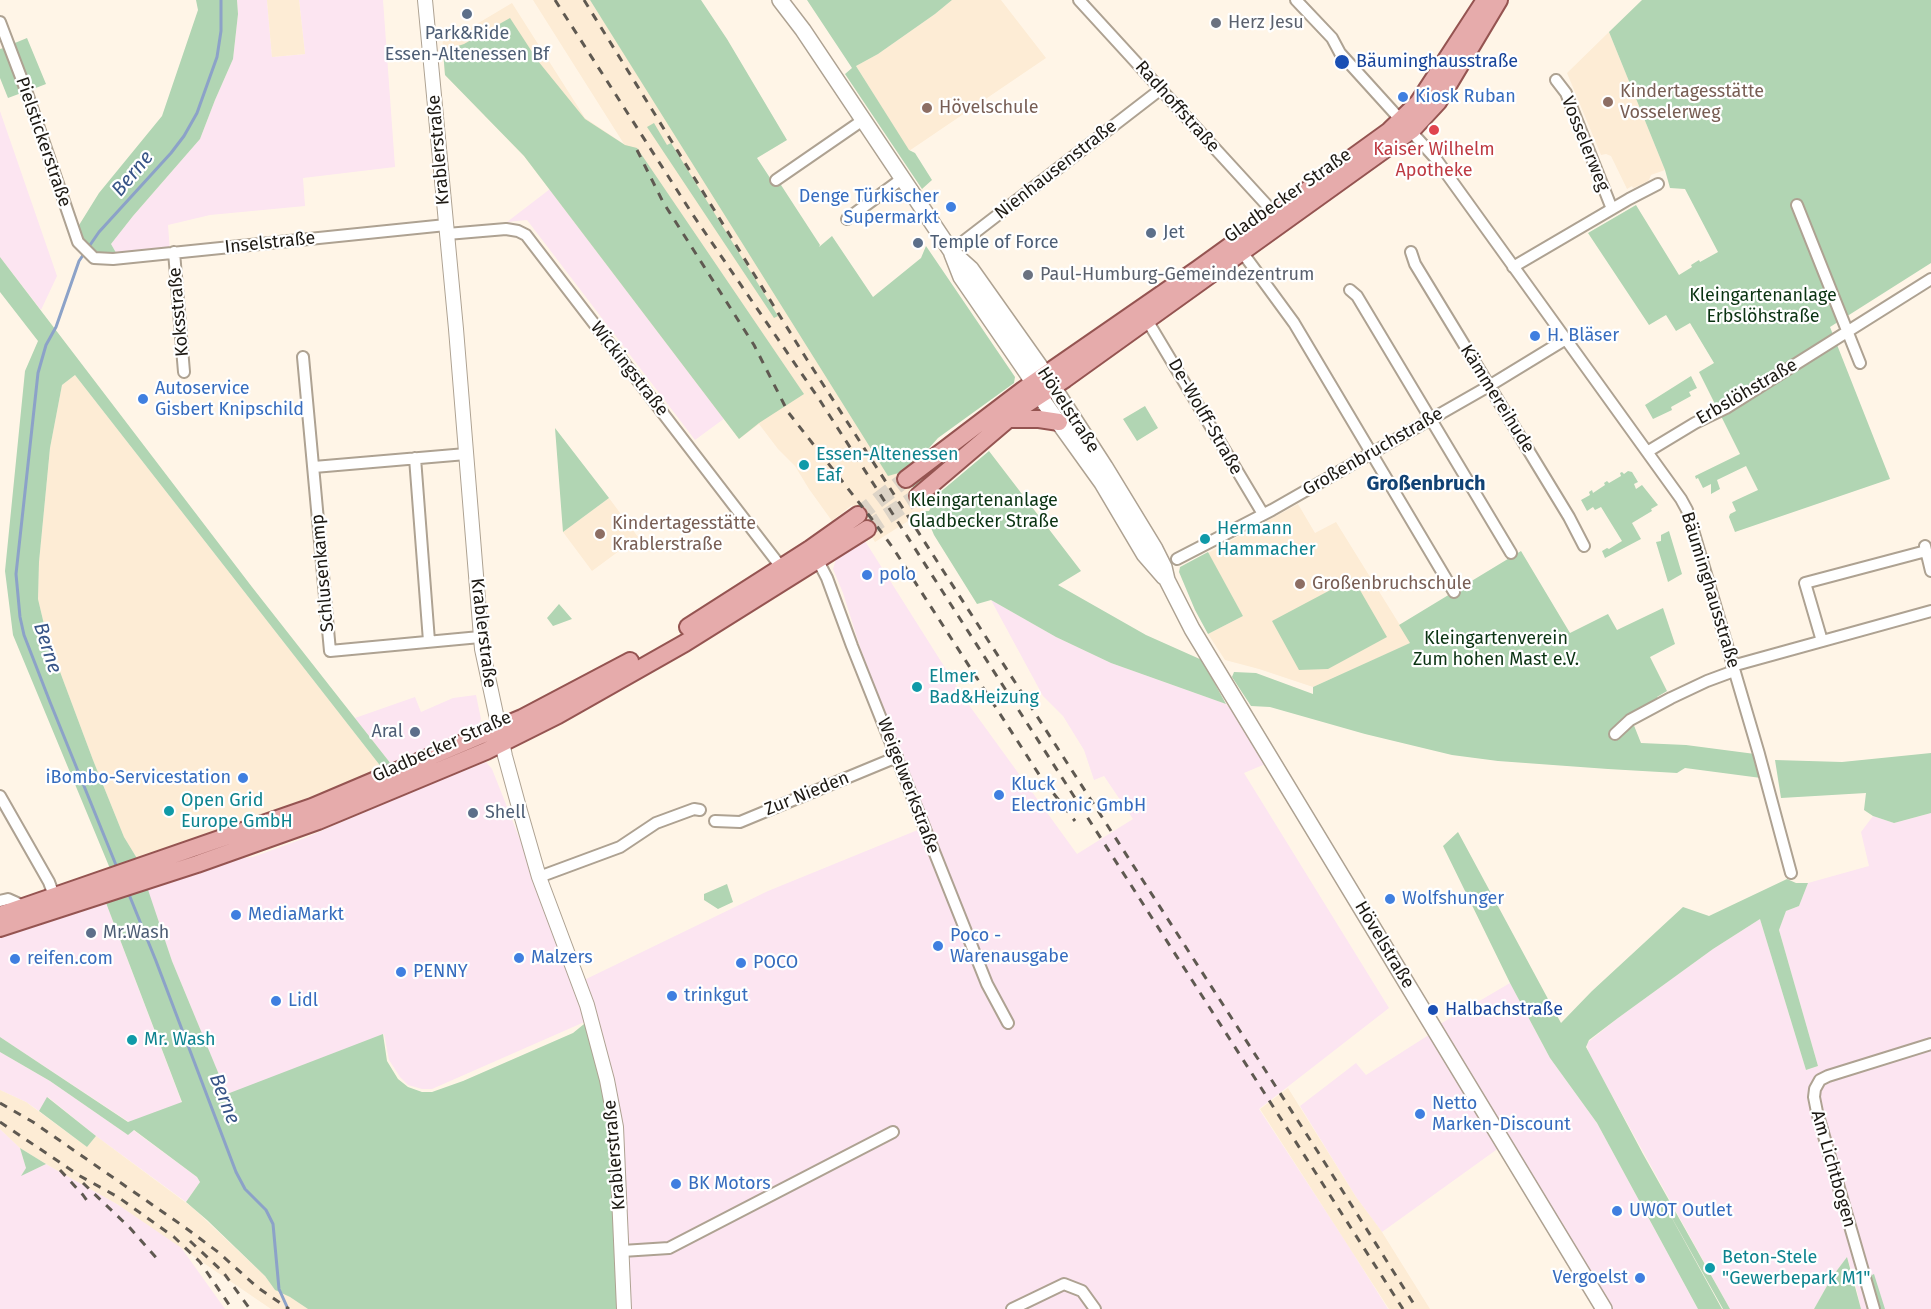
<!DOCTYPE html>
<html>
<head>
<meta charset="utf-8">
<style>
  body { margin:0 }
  canvas { display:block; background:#fff5e7 }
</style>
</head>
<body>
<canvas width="1931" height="1309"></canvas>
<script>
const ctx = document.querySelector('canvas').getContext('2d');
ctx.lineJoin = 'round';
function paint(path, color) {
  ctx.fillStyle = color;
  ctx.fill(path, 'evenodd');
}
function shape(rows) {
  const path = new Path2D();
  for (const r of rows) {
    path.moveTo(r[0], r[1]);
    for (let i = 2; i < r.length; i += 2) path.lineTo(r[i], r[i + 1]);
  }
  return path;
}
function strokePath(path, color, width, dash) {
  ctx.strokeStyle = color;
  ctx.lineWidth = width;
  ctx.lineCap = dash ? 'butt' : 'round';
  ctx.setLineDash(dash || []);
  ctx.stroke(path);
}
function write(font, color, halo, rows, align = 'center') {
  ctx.font = font + ' "Fira Sans",sans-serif';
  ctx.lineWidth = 4.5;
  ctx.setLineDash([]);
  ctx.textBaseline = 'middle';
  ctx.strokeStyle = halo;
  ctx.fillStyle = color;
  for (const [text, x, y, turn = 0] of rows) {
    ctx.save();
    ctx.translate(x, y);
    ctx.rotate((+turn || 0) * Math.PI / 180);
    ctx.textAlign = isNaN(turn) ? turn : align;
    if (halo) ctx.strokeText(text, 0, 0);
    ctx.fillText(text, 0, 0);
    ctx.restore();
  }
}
const commercial = shape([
  [237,0,267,0,272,57,305,54,299,0,383,0,395,167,303,178,305,206,210,215,168,225,170,252,119,258,111,244,133,216,200,139,215,100,233,59,238,14],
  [0,111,57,276,41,310,0,257],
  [550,189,725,418,695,440,527,220,507,222],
  [865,541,966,701,1077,854,1133,819,1104,776,1094,780,1084,750,1063,716,1043,696,991,600,1056,637,1111,663,1226,704,1252,733,1270,762,1244,773,1389,1008,1259,1109,1346,1242,1388,1309,627,1309,580,982,768,891,925,827,860,647,843,593,833,569,836,559],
  [476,695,481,719,478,726,391,764,355,718,415,697,421,712,453,698],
  [486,762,492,769,536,880,589,1020,432,1089,422,1089,408,1085,400,1077,389,1060,384,1034,227,1095,172,961,147,889,242,858,253,857,305,838,412,791],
  [1931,813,1931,1309,1861,1309,1855,1282,1847,1257,1832,1277,1814,1309,1730,1309,1588,1052,1587,1043,1618,1018,1713,949,1760,919,1806,1070,1818,1066,1779,930,1786,911,1799,906,1808,883,1869,866,1861,832,1873,816,1894,823],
  [103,895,182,1103,129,1122,0,1037,0,929],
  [1510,983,1550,1058,1597,1123,1698,1309,1605,1309,1435,1027],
  [1435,1031,1503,1145,1382,1232,1356,1197,1300,1106,1356,1063,1366,1075],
  [0,1052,50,1081,128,1135,133,1130,197,1177,200,1182,186,1202,96,1136,48,1097,39,1111,26,1102,0,1090],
  [0,1129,20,1148,26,1168,22,1175,46,1164,117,1204,167,1237,180,1246,225,1309,0,1309]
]);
const built = shape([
  [267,0,299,0,305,54,272,57],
  [533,0,590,0,640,79,902,472,924,511,875,542,852,505,832,521,809,489,795,466,778,449,759,424,739,439,524,156,445,75,442,34,470,28,512,3,585,118,624,144],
  [952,0,1001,0,1046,58,909,151,856,66,878,54,935,14],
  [1609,32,1665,170,1651,175,1649,180,1646,183,1633,188,1632,186,1627,189,1611,156,1606,154,1601,155,1567,73],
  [75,375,382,768,310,797,138,860,124,837,93,760,47,637,38,599,39,562,50,448,62,385],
  [609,498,638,537,592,571,563,532],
  [1298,504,1315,533,1336,522,1411,643,1313,687,1259,669,1225,660,1208,634,1243,616,1208,553],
  [1288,1088,1356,1197,1382,1232,1430,1309,1389,1309,1260,1109],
  [0,1090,26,1102,87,1147,96,1136,193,1208,265,1276,275,1290,290,1297,308,1309,271,1309,117,1204,46,1164,20,1148,0,1129]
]);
const green = shape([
  [196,0,237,0,238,14,233,59,215,100,200,139,133,216,111,244,119,258,95,257,76,230,99,193,162,116,198,10],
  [590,0,701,0,727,39,787,140,757,158,774,184,781,185,820,245,819,247,832,236,873,297,921,258,926,246,1015,377,1014,383,938,438,922,456,902,472,888,476],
  [807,0,952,0,935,14,878,54,856,66,909,150,915,153,932,180,922,189,845,74,852,68],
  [1642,0,1931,0,1931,263,1830,327,1890,479,1735,532,1729,517,1730,514,1736,511,1732,502,1758,490,1746,466,1717,480,1720,489,1711,494,1711,484,1703,488,1698,478,1696,479,1695,476,1740,454,1699,372,1714,363,1690,323,1676,331,1666,315,1649,325,1588,233,1636,205,1679,275,1692,267,1691,265,1699,260,1700,262,1718,252,1685,189,1670,188,1665,170,1609,32],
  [510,18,538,61,585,119,625,145,637,148,804,394,759,423,739,439,524,156,445,75,443,51,464,44],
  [27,38,46,84,28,91,10,45],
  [7,47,24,92,8,98,0,78,0,49],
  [654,123,667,145,671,143,778,316,774,318,647,127],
  [0,257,252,587,391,764,382,768,75,375,62,385,50,448,39,562,38,599,47,637,93,760,124,837,138,860,172,961,227,1094,383,1034,387,1061,398,1079,408,1087,422,1092,432,1092,463,1081,573,1033,589,1020,610,1125,620,1309,308,1309,290,1297,275,1290,265,1276,207,1220,186,1202,200,1182,197,1177,134,1130,128,1135,50,1081,0,1052,0,1037,128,1122,182,1102,103,895,111,871,13,635,5,571,25,371,38,341,0,292],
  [1691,376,1697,388,1689,392,1691,396,1671,407,1672,410,1653,419,1645,405],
  [1145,406,1158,428,1137,441,1123,419],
  [555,428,609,498,563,532],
  [970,438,943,466,915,490,910,483],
  [989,451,1081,571,1058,585,1146,635,1202,660,1226,704,1111,663,1056,637,991,600,977,604,934,535,924,511,929,511,938,494],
  [1628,471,1632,472,1638,482,1634,484,1636,489,1642,485,1658,505,1651,509,1652,511,1632,523,1641,539,1605,558,1602,551,1607,548,1609,549,1622,541,1601,507,1595,510,1593,507,1587,511,1581,500,1590,495,1589,492,1592,490,1593,493,1605,485,1604,483,1607,481,1609,483,1621,476,1620,473,1622,472,1624,474],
  [1669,531,1682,574,1668,582,1656,542,1661,541,1661,535],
  [1521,551,1570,633,1608,614,1617,630,1663,608,1675,644,1650,657,1667,691,1657,697,1660,702,1631,718,1641,743,1686,745,1755,754,1761,778,1685,768,1677,773,1608,769,1498,761,1452,755,1365,734,1270,707,1251,706,1232,677,1234,672,1256,673,1313,694,1313,687,1410,643,1399,625],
  [1208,552,1243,616,1208,634,1195,610,1179,572,1180,567],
  [1353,578,1387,637,1328,669,1299,670,1272,621],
  [559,604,572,619,553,626,547,618],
  [1931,753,1931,813,1894,823,1873,816,1864,810,1866,793,1781,798,1775,760,1842,762],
  [1458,832,1561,1023,1592,991,1683,907,1709,916,1787,879,1796,883,1808,883,1799,906,1786,911,1779,930,1818,1066,1806,1070,1760,919,1713,949,1618,1018,1589,1040,1586,1047,1643,1154,1730,1309,1723,1309,1663,1202,1722,1309,1698,1309,1597,1123,1550,1058,1510,983,1443,846],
  [727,884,733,902,718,909,704,900,704,894],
  [47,1097,96,1136,87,1147,39,1111],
  [20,1148,46,1164,21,1176,26,1168],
  [1847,1257,1861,1309,1814,1309,1832,1277],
  [1874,1274,1885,1309,1880,1309,1870,1276]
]);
const stream = shape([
  [118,870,50,702,24,635,20,617,16,574,38,373,46,345,56,327,79,261,99,232,171,153,184,136,197,113,217,57,221,31,221,0],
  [128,892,156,961,236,1172,245,1189,266,1210,273,1224,279,1289,288,1309]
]);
const primaryTunnel = shape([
  [858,515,906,479],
  [867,529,918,496]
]);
const minor = shape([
  [1079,0,1275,214],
  [1296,0,1332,38,1340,53,1436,159,1681,499,1687,510,1706,574,1759,754,1791,873],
  [0,22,27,93,78,242,94,258,113,259,446,225],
  [1556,80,1566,93,1612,209],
  [776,180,863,120],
  [1797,205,1860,363],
  [847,219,903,178],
  [447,234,506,229,518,231,526,235,781,567],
  [951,251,1161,89],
  [174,252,184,372],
  [1242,252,1294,323,1454,592],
  [1411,252,1415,264,1569,517,1584,546],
  [1513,267,1629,199,1658,184],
  [1350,290,1357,296,1511,553],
  [1147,320,1263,514],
  [303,357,330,651,480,637],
  [1647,452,1695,423,1726,408,1931,279],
  [415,458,429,641],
  [314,467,466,454],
  [1925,546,1931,571],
  [815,555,827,578,852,646,987,984,1008,1023],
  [1177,559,1272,510,1489,386,1566,339],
  [1822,641,1805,583,1926,551],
  [1732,666,1931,611],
  [1615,734,1630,720,1671,698,1707,681,1734,671],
  [0,796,49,882,56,901],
  [715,821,740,822,897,757],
  [539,877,620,847,656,823,694,809,700,810],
  [0,901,8,899,17,903,21,908],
  [622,1251,669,1248,893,1132],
  [1012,1309,1064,1284,1082,1291,1095,1309],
  [1874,1309,1817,1112,1814,1097,1815,1089,1820,1080,1828,1076,1931,1044]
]);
const tertiary = shape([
  [425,0,456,329,482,649,505,756,520,811,539,877,587,1005,607,1080,616,1127,624,1309]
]);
const secondary = shape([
  [780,0,803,30,951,251,971,269,1039,365,1105,467,1155,549,1164,567,1167,580,1192,629,1604,1309],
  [952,254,961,277,1027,373,1046,405,1102,483,1144,554,1164,577]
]);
const primary = shape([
  [1008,419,1039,419,1059,422],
  [906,479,1023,390,1198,269,1389,131,1418,103,1485,0],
  [918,496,1025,405,1065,379,1412,130,1438,102,1499,0],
  [688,627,810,549,858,515],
  [0,915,312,807,522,718,630,661],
  [0,928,197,864,318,821,486,751,558,715,685,643,867,529]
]);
const rail = shape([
  [555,0,693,215,819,399,1403,1309],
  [584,0,806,358,1318,1152,1417,1309],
  [637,150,663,202,754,345,788,412,871,518,893,548,1040,776,1075,821],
  [0,1103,33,1122,183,1226,218,1252,257,1287,289,1309],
  [0,1122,80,1176,118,1197,174,1237,200,1262,232,1309],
  [60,1170,83,1195,90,1205],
  [83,1183,130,1228,160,1262],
  [190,1241,223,1272,250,1309]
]);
const markers = [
  [467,14,6,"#5c6f8a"],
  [1216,23,6,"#6b7280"],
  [1342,62,8,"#1a4fb4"],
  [1403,97,6,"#3f7fe0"],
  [1608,102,6,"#8d6e63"],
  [927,108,6,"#8d6e63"],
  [1434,130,6,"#e0444e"],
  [951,207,6,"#3f7fe0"],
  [1151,233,6,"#5c6f8a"],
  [918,243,6,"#5c6f8a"],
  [1028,275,6,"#6b7280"],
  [1535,336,6,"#3f7fe0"],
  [143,399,6,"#3f7fe0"],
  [804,465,6,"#0f9aa8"],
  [600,534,6,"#8d6e63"],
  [1205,539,6,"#0f9aa8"],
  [867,575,6,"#3f7fe0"],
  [1300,584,6,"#8d6e63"],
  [917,687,6,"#0f9aa8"],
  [415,732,6,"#5c6f8a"],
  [243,778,6,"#3f7fe0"],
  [999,795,6,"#3f7fe0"],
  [169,811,6,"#0f9aa8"],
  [473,813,6,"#5c6f8a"],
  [1390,899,6,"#3f7fe0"],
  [236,915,6,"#3f7fe0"],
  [91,933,6,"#5c6f8a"],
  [938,946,6,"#3f7fe0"],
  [519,958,6,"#3f7fe0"],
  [15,959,6,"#3f7fe0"],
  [741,963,6,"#3f7fe0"],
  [401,972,6,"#3f7fe0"],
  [672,996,6,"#3f7fe0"],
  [276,1001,6,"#3f7fe0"],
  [1433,1010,6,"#1a4fb4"],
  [132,1040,6,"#0f9aa8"],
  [1420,1114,6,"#3f7fe0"],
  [676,1184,6,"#3f7fe0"],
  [1617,1211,6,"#3f7fe0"],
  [1710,1268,6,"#0f9aa8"],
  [1640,1278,6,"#3f7fe0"]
];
const worshipNames = [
  ["Herz Jesu",1228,23],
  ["Paul-Humburg-Gemeindezentrum",1040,275]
];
const serviceNames = [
  ["Park&Ride",467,34,"center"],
  ["Essen-Altenessen Bf",467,55,"center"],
  ["Jet",1163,233],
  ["Temple of Force",930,243],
  ["Aral",403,732,"right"],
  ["Shell",485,813],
  ["Mr.Wash",103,933]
];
const transitNames = [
  ["Bäuminghausstraße",1356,62],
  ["Halbachstraße",1445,1010]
];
const educationNames = [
  ["Kindertagesstätte",1620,92],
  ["Vosselerweg",1620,113],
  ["Hövelschule",939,108],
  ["Kindertagesstätte",612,524],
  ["Krablerstraße",612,545],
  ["Großenbruchschule",1312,584]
];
const shopNames = [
  ["Kiosk Ruban",1415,97],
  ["Denge Türkischer",939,197,"right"],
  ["Supermarkt",939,218,"right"],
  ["H. Bläser",1547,336],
  ["Autoservice",155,389],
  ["Gisbert Knipschild",155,410],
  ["polo",879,575],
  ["iBombo-Servicestation",231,778,"right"],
  ["Kluck",1011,785],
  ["Electronic GmbH",1011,806],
  ["Wolfshunger",1402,899],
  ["MediaMarkt",248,915],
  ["Poco -",950,936],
  ["Warenausgabe",950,957],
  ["Malzers",531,958],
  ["reifen.com",27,959],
  ["POCO",753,963],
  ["PENNY",413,972],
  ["trinkgut",684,996],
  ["Lidl",288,1001],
  ["Netto",1432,1104],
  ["Marken-Discount",1432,1125],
  ["BK Motors",688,1184],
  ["UWOT Outlet",1629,1211],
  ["Vergoelst",1628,1278,"right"]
];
const streetNames = [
  ["Radhoffstraße",1177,107,48],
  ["Pielstickerstraße",43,142,71],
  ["Vosselerweg",1585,144,68],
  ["Krablerstraße",439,150,-95],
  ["Nienhausenstraße",1056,170,-38],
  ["Gladbecker Straße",1288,196,-35],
  ["Inselstraße",270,243,-6],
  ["Koksstraße",179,312,-95],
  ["Wickingstraße",629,369,52],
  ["Erbslöhstraße",1747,392,-30],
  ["Kämmereihude",1497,399,58],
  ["Hövelstraße",1068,410,57],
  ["De-Wolff-Straße",1205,417,60],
  ["Großenbruchstraße",1373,452,-30],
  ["Schlusenkamp",323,573,-95],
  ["Bäuminghausstraße",1710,590,73],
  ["Krablerstraße",483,633,83],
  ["Gladbecker Straße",442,747,-24],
  ["Weigelwerkstraße",908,786,69],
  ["Zur Nieden",807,794,-22],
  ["Hövelstraße",1384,945,59],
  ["Krablerstraße",615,1155,-95],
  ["Am Lichtbogen",1833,1169,74]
];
const healthNames = [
  ["Kaiser Wilhelm",1434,150],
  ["Apotheke",1434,171]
];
const parkNames = [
  ["Kleingartenanlage",1763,296],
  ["Erbslöhstraße",1763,317],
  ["Kleingartenanlage",984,501],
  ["Gladbecker Straße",984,522],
  ["Kleingartenverein",1496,639],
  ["Zum hohen Mast e.V.",1496,660]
];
const cultureNames = [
  ["Essen-Altenessen",816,455],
  ["Eaf",816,476],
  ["Hermann",1217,529],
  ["Hammacher",1217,550],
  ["Elmer",929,677],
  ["Bad&Heizung",929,698],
  ["Open Grid",181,801],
  ["Europe GmbH",181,822],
  ["Mr. Wash",144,1040],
  ["Beton-Stele",1722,1258],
  ["\"Gewerbepark M1\"",1722,1279]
];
const waterNames = [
  ["Berne",133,174,-50],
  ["Berne",47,648,72],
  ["Berne",224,1099,69]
];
const neighbourhoodNames = [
  ["Großenbruch",1426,484]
];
paint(commercial, '#fce5f1');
paint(built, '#fdecd5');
paint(green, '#b1d5b3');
strokePath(stream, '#8ca2c8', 3);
strokePath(primaryTunnel, '#ddd4c7', 16, [16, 8]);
strokePath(minor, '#aea292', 14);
strokePath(tertiary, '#aea292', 16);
strokePath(secondary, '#aea292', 18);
strokePath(primary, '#955451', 20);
strokePath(minor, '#fff', 10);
strokePath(tertiary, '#fff', 14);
strokePath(secondary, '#fff', 15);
strokePath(primary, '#e6abab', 16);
strokePath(rail, '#5f5951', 3, [8, 8]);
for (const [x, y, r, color] of markers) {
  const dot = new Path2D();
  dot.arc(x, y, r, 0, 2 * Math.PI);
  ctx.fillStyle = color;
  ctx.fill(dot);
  strokePath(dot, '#fff', 2);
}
write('18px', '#5b616d', '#fff', worshipNames, 'left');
write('18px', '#4e5e75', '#fff', serviceNames, 'left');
write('18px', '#164399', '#fff', transitNames, 'left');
write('18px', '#785e54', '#fff', educationNames, 'left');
write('18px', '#366cbe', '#fff', shopNames, 'left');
write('18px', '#1d1913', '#fff', streetNames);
write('18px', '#be3a42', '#fff', healthNames);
write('18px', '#0a3312', '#fff', parkNames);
write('18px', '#0d838f', '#fff', cultureNames, 'left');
write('italic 20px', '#375487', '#fff', waterNames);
write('bold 20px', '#114274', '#fff', neighbourhoodNames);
</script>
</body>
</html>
